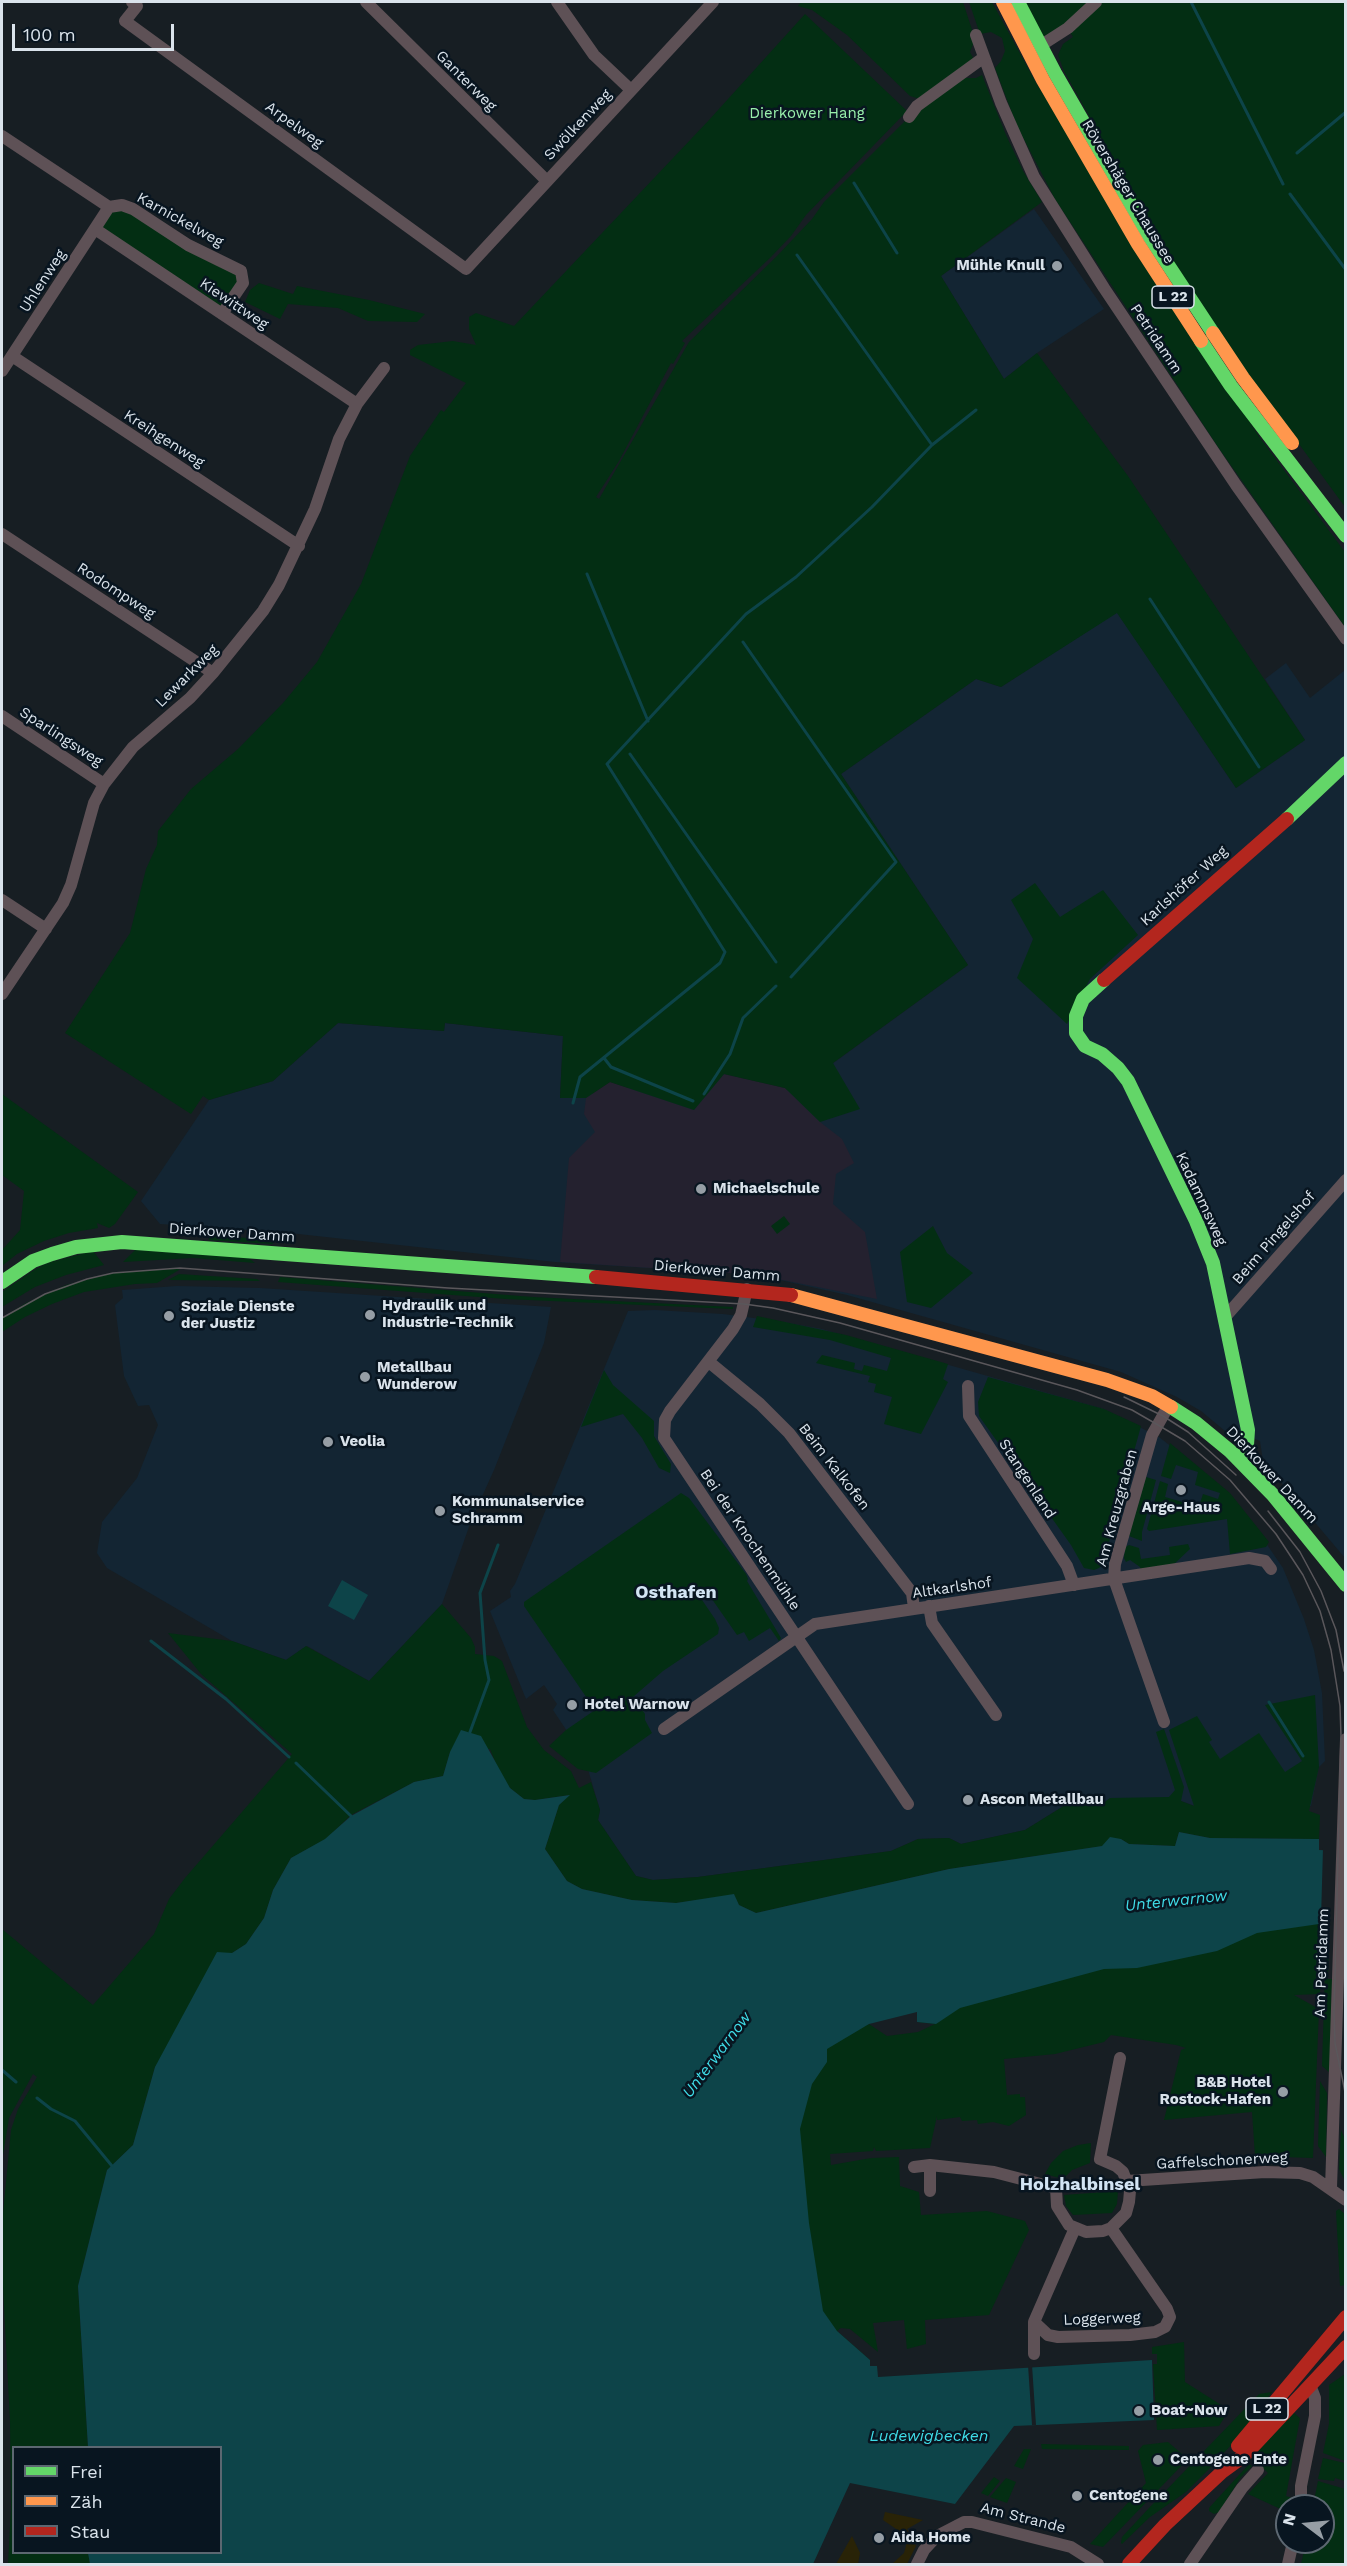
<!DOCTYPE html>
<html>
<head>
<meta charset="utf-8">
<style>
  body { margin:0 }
  #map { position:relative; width:1347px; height:2566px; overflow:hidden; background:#171e23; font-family:"Work Sans",sans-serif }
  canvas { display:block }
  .frame { position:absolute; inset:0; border:3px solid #dae3eb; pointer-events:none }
  .legend { position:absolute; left:12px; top:2446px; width:210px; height:108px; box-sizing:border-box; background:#081520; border:2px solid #5c6771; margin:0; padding:8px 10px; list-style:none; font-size:18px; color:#dae3eb }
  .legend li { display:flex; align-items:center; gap:12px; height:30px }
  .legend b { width:30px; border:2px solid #5c6771 }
  .north { position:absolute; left:1275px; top:2494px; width:60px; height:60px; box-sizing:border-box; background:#081520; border:2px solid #5c6771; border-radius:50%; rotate:286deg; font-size:16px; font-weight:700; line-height:24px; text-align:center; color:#dae3eb }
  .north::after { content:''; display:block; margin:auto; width:21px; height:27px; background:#969ea5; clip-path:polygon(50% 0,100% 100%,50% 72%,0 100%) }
  .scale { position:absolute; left:12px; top:24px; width:162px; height:27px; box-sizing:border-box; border:3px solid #dae3eb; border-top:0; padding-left:8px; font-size:18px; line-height:21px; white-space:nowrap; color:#dae3eb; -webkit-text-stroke:4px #081520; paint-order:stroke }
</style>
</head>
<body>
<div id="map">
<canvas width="1347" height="2566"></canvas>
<div class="frame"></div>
<ul class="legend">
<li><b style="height:8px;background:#63d668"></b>Frei</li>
<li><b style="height:8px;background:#ff974d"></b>Zäh</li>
<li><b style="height:8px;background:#b3261e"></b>Stau</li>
</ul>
<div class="north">N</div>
<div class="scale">100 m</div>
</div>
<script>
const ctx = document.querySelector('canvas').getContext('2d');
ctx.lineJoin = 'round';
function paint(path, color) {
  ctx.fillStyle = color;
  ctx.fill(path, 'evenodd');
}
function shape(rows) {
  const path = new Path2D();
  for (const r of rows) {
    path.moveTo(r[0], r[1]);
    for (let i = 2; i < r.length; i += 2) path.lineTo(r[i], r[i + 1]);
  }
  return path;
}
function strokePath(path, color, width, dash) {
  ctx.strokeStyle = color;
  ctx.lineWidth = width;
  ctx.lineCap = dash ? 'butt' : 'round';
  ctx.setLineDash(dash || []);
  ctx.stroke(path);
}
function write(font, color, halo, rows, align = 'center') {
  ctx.font = font + ' "Work Sans",sans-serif';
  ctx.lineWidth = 5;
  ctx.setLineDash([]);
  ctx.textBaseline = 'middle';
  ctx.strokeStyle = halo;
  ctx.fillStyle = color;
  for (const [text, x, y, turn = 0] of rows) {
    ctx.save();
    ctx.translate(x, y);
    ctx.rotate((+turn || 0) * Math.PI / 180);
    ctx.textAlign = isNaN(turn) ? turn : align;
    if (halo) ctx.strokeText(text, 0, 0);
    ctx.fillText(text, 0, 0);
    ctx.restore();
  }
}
const built = shape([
  [1034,209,1104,309,1037,353,1004,379,941,276],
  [1117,612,1236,788,1305,740,1265,679,1286,663,1310,698,1345,670,1345,1558,1263,1461,1260,1441,1240,1433,1235,1437,1231,1436,1201,1411,1177,1397,1121,1372,847,1295,758,1275,555,1262,280,1232,160,1224,141,1201,209,1100,273,1081,338,1023,444,1031,445,1023,563,1036,560,1098,724,1074,859,1109,832,1064,968,965,841,774,976,679,1001,687],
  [177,1286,260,1288,551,1307,544,1343,494,1470,471,1521,442,1604,369,1681,307,1646,286,1660,232,1641,107,1568,97,1553,102,1522,137,1478,158,1425,149,1405,138,1406,124,1376,115,1305,123,1298,122,1290],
  [655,1310,723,1314,784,1322,822,1329,1104,1409,1159,1437,1209,1476,1257,1530,1283,1568,1304,1619,1314,1650,1322,1693,1325,1761,1319,1767,1311,1806,1228,1818,1181,1801,1110,1798,1101,1805,1084,1805,1075,1799,1025,1830,961,1844,949,1838,918,1839,891,1851,698,1877,653,1880,636,1876,598,1820,600,1810,587,1766,576,1752,557,1739,567,1731,553,1710,557,1704,544,1685,526,1699,490,1611,511,1597,510,1591,515,1584,628,1311]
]);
const education = shape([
  [724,1074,785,1088,820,1122,842,1139,854,1163,836,1174,833,1204,865,1232,877,1299,758,1275,560,1262,569,1158,595,1132,584,1114,586,1098,610,1082,694,1110]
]);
const green = shape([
  [801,2,963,2,975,39,970,52,974,60,923,100,910,96,847,35,812,10,798,6],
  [969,2,992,2,1035,81,1260,438,1345,552,1345,627,1218,447,1055,199,1017,126,995,68,1001,61,1005,51,1002,38,991,32,980,34],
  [1018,2,1345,2,1345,507,1247,373,1154,232,1064,71,1058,55,1063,44,1073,37,1068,29,1040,46],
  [805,14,907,111,806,215,791,236,771,257,682,341,685,343,673,364,671,363,619,461,596,497,599,499,689,342,777,256,812,219,824,202,909,117,961,78,976,78,982,75,1006,135,1023,171,1042,202,941,276,1004,379,1037,353,1128,476,1305,740,1236,788,1117,613,1001,687,976,679,841,774,968,965,833,1063,860,1109,820,1122,785,1088,724,1074,694,1110,610,1082,586,1098,560,1098,563,1036,445,1023,444,1031,338,1023,273,1081,209,1100,203,1096,191,1114,65,1033,130,933,146,869,157,845,158,831,191,789,238,749,283,703,317,662,361,584,410,456,441,410,444,412,466,383,410,355,410,350,418,345,453,341,476,345,469,329,469,317,476,313,514,326,709,120],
  [122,205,244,276,222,314,95,229,109,207],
  [259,283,293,294,297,286,369,300,425,314,417,322,368,321,338,308,288,304,280,319,245,302,250,290],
  [1035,883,1060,917,1103,890,1138,935,1090,979,1067,1024,1017,978,1033,939,1011,900],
  [2,1094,138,1192,115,1224,109,1228,97,1223,98,1228,69,1233,44,1241,17,1254,2,1266,2,1250,20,1230,24,1191,2,1175],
  [784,1216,790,1224,777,1234,771,1226],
  [933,1226,947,1253,973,1273,931,1308,907,1302,900,1252],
  [208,1234,276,1241,272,1244,209,1240],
  [135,1250,247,1257,255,1263,193,1258,123,1262],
  [93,1251,104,1265,66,1275,35,1287,2,1307,2,1292,31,1272,47,1263],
  [180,1268,179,1270,157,1283,135,1284,84,1292,52,1304,25,1317,2,1332,2,1318,26,1303,66,1285,113,1273],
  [179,1274,257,1279,260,1281,168,1280],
  [280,1277,533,1297,733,1307,733,1309,506,1299,278,1282],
  [757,1316,846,1335,948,1364,943,1379,948,1382,921,1434,884,1424,892,1397,874,1392,876,1384,868,1382,870,1376,816,1363,822,1355,855,1363,854,1369,862,1371,864,1365,887,1371,891,1358,830,1340,753,1327],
  [604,1370,613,1385,654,1421,654,1436,671,1464,670,1473,659,1468,642,1438,623,1414,581,1427],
  [988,1377,1104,1409,1141,1426,1103,1564,1099,1568,1094,1570,1084,1568,1071,1545,979,1416,978,1402],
  [1170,1443,1230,1493,1269,1542,1266,1547,1230,1554,1227,1519,1149,1531,1147,1529,1160,1481,1168,1484,1165,1497,1196,1506,1198,1509,1203,1494,1218,1499,1220,1493,1195,1485,1198,1472,1176,1465,1171,1479,1161,1476],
  [1146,1477,1156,1480,1142,1532,1142,1541,1129,1536],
  [681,1493,689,1498,746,1574,748,1579,747,1581,781,1638,779,1641,770,1628,749,1641,744,1632,737,1635,707,1592,700,1597,715,1619,719,1628,718,1634,663,1671,633,1697,645,1714,645,1720,652,1733,596,1773,578,1769,549,1746,566,1730,595,1710,524,1606,524,1602],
  [1188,1544,1190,1549,1172,1566,1141,1570,1140,1567,1130,1560,1126,1562,1124,1558,1125,1547,1129,1545,1139,1548,1141,1559,1170,1555,1169,1547],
  [442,1604,471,1638,475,1647,475,1654,494,1656,502,1661,527,1727,544,1750,571,1771,579,1788,591,1782,600,1810,598,1820,636,1876,653,1880,698,1877,891,1851,918,1839,949,1838,961,1844,1025,1830,1075,1799,1084,1805,1101,1805,1110,1798,1169,1797,1175,1790,1156,1732,1164,1729,1184,1787,1181,1801,1194,1806,1169,1730,1197,1716,1212,1740,1209,1742,1220,1759,1259,1733,1285,1772,1302,1761,1265,1705,1315,1695,1319,1767,1309,1811,1320,1815,1319,1839,1210,1838,1179,1832,1175,1846,1129,1844,1121,1839,1103,1846,949,1869,756,1913,739,1905,734,1895,676,1903,632,1900,582,1889,567,1881,545,1849,559,1805,569,1795,535,1800,524,1799,510,1788,499,1771,490,1749,450,1752,443,1776,414,1782,351,1815,326,1839,291,1858,273,1890,264,1918,246,1944,232,1953,155,2067,133,2145,107,2170,78,2286,88,2447,14,2448,14,2552,88,2553,90,2564,8,2564,11,2508,10,2421,2,2268,2,2224,11,2130,18,2109,37,2077,33,2074,9,2118,2,2161,2,1929,93,2005,154,1934,169,1899,185,1878,292,1754,201,1674,168,1633,232,1641,286,1660,306,1646,369,1681],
  [1274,1920,1319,1924,1319,1929,1322,1930,1320,1994,1294,1995,1319,2009,1313,2158,1255,2156,1252,2112,1164,2120,1181,2050,1186,2048,1176,2045,1111,2035,1104,2042,1055,2054,1004,2059,1007,2095,1020,2094,1020,2097,1025,2097,1026,2115,1009,2126,993,2122,978,2124,977,2120,962,2121,960,2117,937,2120,937,2116,930,2148,876,2151,874,2147,873,2151,830,2154,831,2165,871,2158,899,2157,900,2186,919,2192,921,2215,987,2211,1025,2221,1029,2230,989,2315,925,2320,926,2344,907,2349,904,2320,873,2323,878,2352,850,2329,841,2328,837,2331,870,2360,841,2341,823,2318,786,2079,802,2051,869,2024,887,2036,918,2032,935,2024,917,2022,917,2012],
  [1329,1934,1328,1979,1332,1979,1330,2073,1322,2066,1326,1937],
  [1320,2081,1327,2093,1326,2157,1318,2146],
  [1341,2130,1345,2139,1345,2181,1339,2169],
  [1091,2143,1090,2163,1072,2170,1063,2179,1045,2174,1051,2163,1063,2151,1078,2145],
  [1118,2191,1117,2204,1112,2213,1073,2215,1066,2206,1064,2195],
  [1339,2209,1346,2215,1345,2285,1340,2286,1336,2211],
  [1184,2342,1185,2382,1229,2410,1219,2426,1157,2430,1153,2364,1157,2364,1157,2354,1152,2354,1152,2347],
  [1345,2374,1345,2461,1323,2453,1329,2424,1329,2385],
  [1272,2392,1234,2442,1209,2469,1186,2492,1150,2517,1122,2544,1121,2543,1122,2537,1149,2508,1259,2394],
  [1294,2413,1300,2418,1286,2496,1292,2498,1290,2506,1287,2506,1287,2512,1248,2494,1268,2473,1252,2457],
  [1168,2442,1188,2459,1103,2547,1090,2544,1146,2483,1138,2451,1143,2445],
  [1041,2444,1129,2446,1129,2450,1042,2449],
  [1024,2449,1031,2449,1023,2469,1014,2466],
  [1323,2458,1345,2463,1345,2481,1335,2478,1334,2481,1318,2479],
  [1249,2464,1252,2466,1241,2477,1219,2512,1214,2514,1209,2511,1209,2508],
  [994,2477,1000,2481,988,2496,981,2493],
  [1006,2478,1016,2482,1007,2503,990,2497],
  [1318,2481,1345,2489,1345,2564,1301,2564,1306,2542,1323,2542,1323,2506,1313,2506]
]);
const sand = shape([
  [885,2512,923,2520,907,2529,916,2546,907,2564,892,2564,904,2553,907,2542,902,2533,883,2520],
  [852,2536,860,2553,858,2564,836,2564]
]);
const water = shape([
  [342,1580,368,1595,354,1620,328,1606],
  [461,1730,481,1736,510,1788,524,1799,535,1800,570,1795,559,1805,545,1849,567,1881,582,1889,632,1900,676,1903,734,1894,739,1905,756,1913,949,1869,1102,1846,1110,1837,1121,1839,1129,1844,1175,1846,1179,1832,1210,1838,1319,1839,1319,1850,1345,1851,1330,1920,1319,1918,1319,1924,1257,1933,1217,1951,1137,1968,1104,1969,960,2008,936,2024,917,2022,917,2012,869,2024,827,2049,827,2062,812,2084,800,2129,809,2223,823,2311,837,2331,870,2360,870,2366,877,2366,878,2377,1152,2360,1154,2420,1014,2426,955,2504,850,2483,813,2564,90,2564,88,2553,220,2552,220,2448,88,2447,78,2286,107,2170,133,2145,155,2067,217,1952,232,1953,246,1944,264,1918,273,1890,291,1858,325,1839,351,1816,414,1782,443,1776,450,1752]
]);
const pier = shape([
  [1323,1848,1346,1848,1345,1920,1321,1919],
  [1028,2365,1032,2365,1036,2425,1032,2425]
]);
const stream = shape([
  [1191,2,1283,184],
  [1297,153,1346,112],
  [854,183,897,253],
  [1290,194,1346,270],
  [797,255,932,445],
  [587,574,648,721],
  [1150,599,1259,767],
  [743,642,896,862,791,977],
  [630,754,776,962],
  [604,1058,611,1067,693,1101],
  [704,1094,730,1054,743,1018,776,986],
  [573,1103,580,1077,720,963,725,952,607,764,746,614,796,577,872,507,932,445,976,410],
  [151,1641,226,1699,289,1757],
  [1269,1702,1303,1756],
  [470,1732,489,1680,485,1660,480,1593,498,1545],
  [296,1763,351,1816],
  [2,2070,16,2082],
  [37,2098,51,2109,75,2121,112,2166]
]);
const street = shape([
  [132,2,137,6,125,21,466,269,713,2],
  [366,2,546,180],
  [557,2,594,55,631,90],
  [976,35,1001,103,1034,177,1104,288,1236,485,1346,639],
  [1040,46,1068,28,1096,2],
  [909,117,917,106,983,58],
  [2,136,109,207,122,205,133,209,188,245,241,271,243,283,222,314],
  [95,229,357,404],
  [12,356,299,546],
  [2,371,109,207],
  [2,534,213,673],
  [2,716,104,784],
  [2,900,46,929],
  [2,994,63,903,71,885,94,803,104,784,133,747,190,698,213,673,263,611,279,585,315,509,339,439,357,404,384,368],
  [747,1289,741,1315,733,1329,670,1411,665,1420,664,1438,908,1804],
  [1226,1316,1346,1180],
  [709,1362,760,1404,789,1433,912,1593,914,1608],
  [968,1386,969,1416,1067,1566,1074,1585],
  [929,1606,932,1623,996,1715],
  [1164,1722,1114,1579,1115,1564,1152,1435,1169,1405],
  [664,1729,815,1624,1249,1558,1265,1561,1271,1569],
  [930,2165,930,2191],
  [914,2167,930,2165,994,2172,1056,2188,1057,2206,1069,2225,1086,2232,1103,2231,1111,2228,1126,2213,1129,2202,1130,2191,1123,2172,1116,2166,1100,2159,1120,2058],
  [1127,2181,1265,2172,1300,2173,1313,2177,1346,2200],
  [1331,2188,1346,1739],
  [1034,2322,1048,2335,1058,2337,1130,2335,1155,2332,1165,2327,1170,2317,1167,2309,1111,2228],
  [1034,2354,1034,2322,1075,2228],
  [1301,2506,1301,2486,1315,2416,1315,2398,1310,2385],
  [917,2564,924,2550,937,2536,964,2522,972,2522,1071,2547,1098,2564],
  [1190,2564,1242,2488,1258,2470],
  [1288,2564,1293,2542]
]);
const fast = shape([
  [1018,2,1055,73,1149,236,1213,333],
  [1201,341,1231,386,1346,536],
  [1287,819,1346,763],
  [1104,980,1083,999,1076,1016,1076,1033,1085,1046,1102,1054,1118,1068,1128,1081,1196,1221,1213,1263,1248,1430,1247,1445,1239,1459],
  [2,1282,33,1261,52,1254,76,1247,122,1242,596,1277],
  [1171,1407,1196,1423,1230,1451,1273,1495,1346,1585]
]);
const slow = shape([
  [1003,2,1043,80,1138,244,1201,341],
  [1213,333,1243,378,1292,443],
  [791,1295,1107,1380,1152,1396,1171,1407]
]);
const jam = shape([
  [1104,980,1287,819],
  [596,1277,791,1295],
  [1238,2446,1346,2317],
  [1129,2564,1165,2525,1223,2471,1245,2455,1346,2347]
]);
const tram = shape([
  [2,1318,45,1294,87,1279,113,1273,180,1268,448,1288,744,1304,773,1308,840,1323,1077,1390,1132,1410,1158,1425,1185,1441,1230,1480,1276,1534,1303,1575,1320,1611,1331,1650,1340,1706,1341,1736,1334,2013,1335,2043,1346,2097],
  [1124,1397,1163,1416,1188,1432,1236,1475],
  [1268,1511,1300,1552,1321,1591,1336,1630,1344,1671]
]);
const markers = [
  [1057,266,6,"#969ea5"],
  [701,1189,6,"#969ea5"],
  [370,1315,6,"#969ea5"],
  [169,1316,6,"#969ea5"],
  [365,1377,6,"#969ea5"],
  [328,1442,6,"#969ea5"],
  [1181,1490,6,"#969ea5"],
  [440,1511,6,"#969ea5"],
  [572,1705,6,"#969ea5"],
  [968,1800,6,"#969ea5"],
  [1283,2092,6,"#969ea5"],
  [1139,2411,6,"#969ea5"],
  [1158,2460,6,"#969ea5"],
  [1077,2496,6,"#969ea5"],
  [879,2538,6,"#969ea5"]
];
const shields = [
  [1173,297,42],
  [1267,2409,42]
];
const shieldNames = [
  ["L 22",1173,297],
  ["L 22",1267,2409]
];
const streetNames = [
  ["Ganterweg",466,81,45],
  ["Arpelweg",294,125,36],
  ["Swölkenweg",578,125,-47],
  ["Rövershäger Chaussee",1128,192,59],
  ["Karnickelweg",180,220,29],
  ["Uhlenweg",43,281,-57],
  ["Kiewittweg",234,304,34],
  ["Petridamm",1156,339,56],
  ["Kreihgenweg",164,439,33],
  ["Rodompweg",116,591,33],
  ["Lewarkweg",187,676,-45],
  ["Sparlingsweg",61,737,33],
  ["Karlshöfer Weg",1184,886,-42],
  ["Kadammsweg",1201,1199,65],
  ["Dierkower Damm",232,1233,4],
  ["Beim Pingelshof",1274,1238,-49],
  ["Dierkower Damm",717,1271,5],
  ["Beim Kalkofen",834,1467,52],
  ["Dierkower Damm",1272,1475,47],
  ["Stangenland",1027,1479,57],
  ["Am Kreuzgraben",1117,1508,-75],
  ["Bei der Knochenmühle",750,1540,56],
  ["Altkarlshof",952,1588,-8],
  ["Am Petridamm",1322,1963,-88],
  ["Gaffelschonerweg",1222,2161,-3],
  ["Loggerweg",1102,2319,-2],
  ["Am Strande",1023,2518,14]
];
const parkNames = [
  ["Dierkower Hang",807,114]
];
const poiNames = [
  ["Mühle Knull",1045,266,"right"],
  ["Michaelschule",713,1189],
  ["Hydraulik und",382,1306],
  ["Industrie-Technik",382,1323],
  ["Soziale Dienste",181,1307],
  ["der Justiz",181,1324],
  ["Metallbau",377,1368],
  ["Wunderow",377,1385],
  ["Veolia",340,1442],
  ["Kommunalservice",452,1502],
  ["Schramm",452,1519],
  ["Arge-Haus",1181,1508,"center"],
  ["Hotel Warnow",584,1705],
  ["Ascon Metallbau",980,1800],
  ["B&B Hotel",1271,2083,"right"],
  ["Rostock-Hafen",1271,2100,"right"],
  ["Boat~Now",1151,2411],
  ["Centogene Ente",1170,2460],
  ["Centogene",1089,2496],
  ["Aida Home",891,2538]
];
const waterNames = [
  ["Unterwarnow",1176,1901,-6],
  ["Unterwarnow",717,2055,-53],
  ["Ludewigbecken",929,2436]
];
const quarterNames = [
  ["Osthafen",676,1593],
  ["Holzhalbinsel",1080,2185]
];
paint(built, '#132533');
paint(education, '#24212f');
paint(green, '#032e13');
paint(sand, '#292307');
paint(water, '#0d4449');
paint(pier, '#171e23');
strokePath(stream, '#0d4449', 3);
strokePath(street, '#5e5156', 12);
strokePath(fast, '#63d668', 14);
strokePath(slow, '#ff974d', 14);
strokePath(jam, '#b3261e', 14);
strokePath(tram, '#5a575b', 1.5);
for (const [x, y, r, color] of markers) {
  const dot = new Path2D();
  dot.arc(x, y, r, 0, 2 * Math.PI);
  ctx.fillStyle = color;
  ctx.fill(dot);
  strokePath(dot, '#081520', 2);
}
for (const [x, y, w] of shields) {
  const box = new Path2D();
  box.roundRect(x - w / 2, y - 11, w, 22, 4.5);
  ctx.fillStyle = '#081520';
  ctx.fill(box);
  strokePath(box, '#dae3eb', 1.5);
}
write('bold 14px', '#dae3eb', null, shieldNames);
write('15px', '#dae3eb', '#081520', streetNames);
write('15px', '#99efab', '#081520', parkNames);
write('bold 15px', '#dae3eb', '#081520', poiNames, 'left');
write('italic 16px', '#3fdce7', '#081520', waterNames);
write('bold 18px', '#d2e4f3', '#081520', quarterNames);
</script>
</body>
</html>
